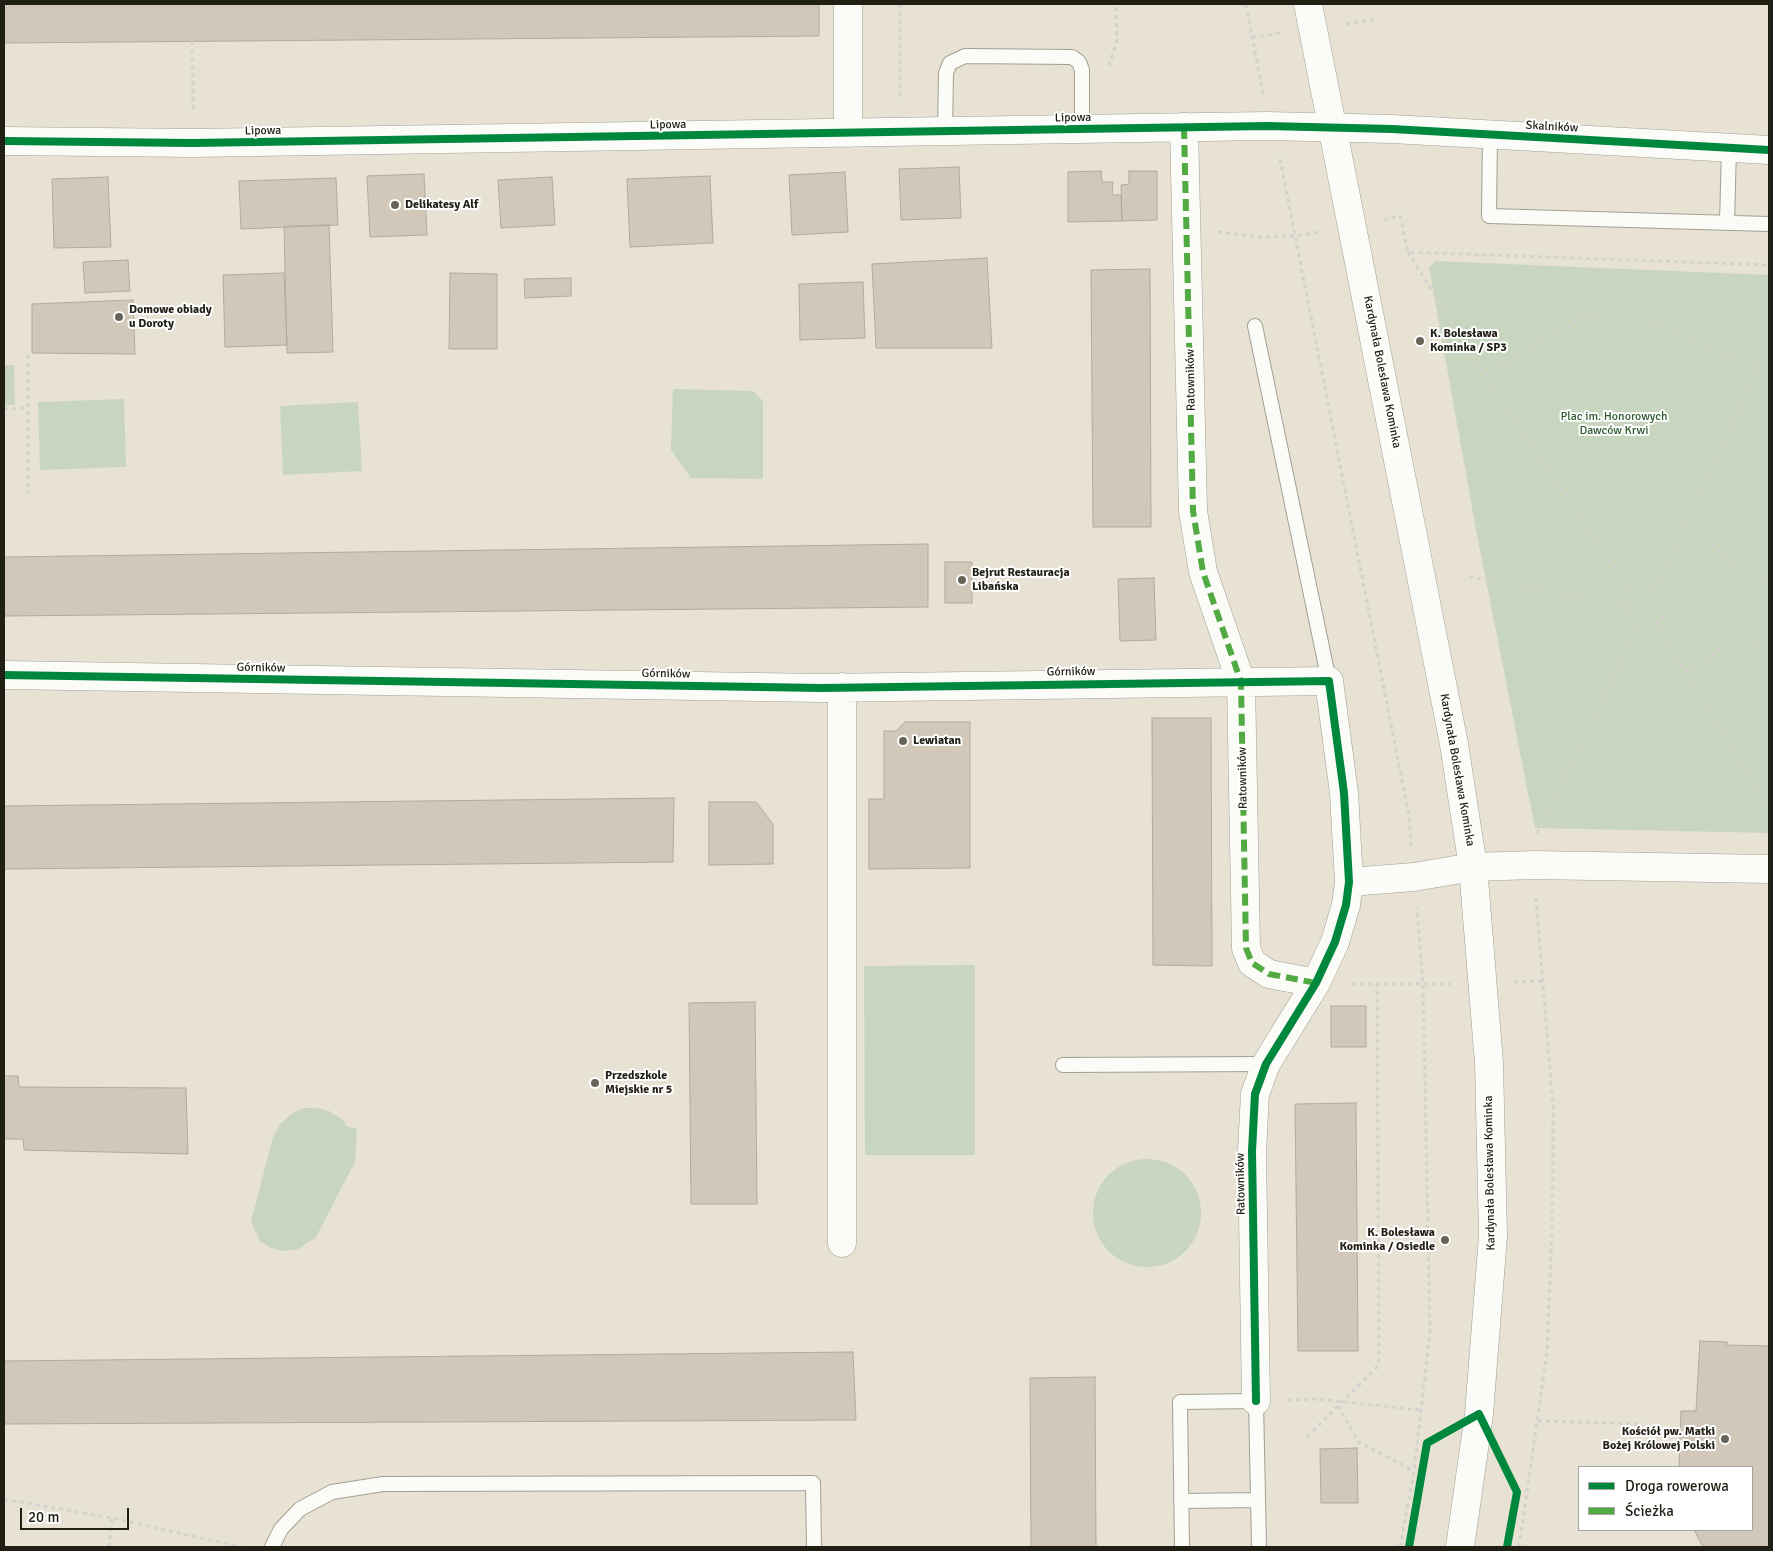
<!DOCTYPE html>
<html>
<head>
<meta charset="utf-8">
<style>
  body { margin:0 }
  #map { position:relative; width:1773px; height:1551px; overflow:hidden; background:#e7e2d3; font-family:Signika,sans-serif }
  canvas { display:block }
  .frame { position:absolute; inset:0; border:5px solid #211e14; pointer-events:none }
  .legend { position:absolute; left:1578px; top:1466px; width:175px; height:65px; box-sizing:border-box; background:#fff; border:1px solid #a6a5a1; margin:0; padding:6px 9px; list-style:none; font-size:15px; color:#211e14 }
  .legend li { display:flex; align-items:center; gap:10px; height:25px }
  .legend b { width:25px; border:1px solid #a6a5a1 }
  .scale { position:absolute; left:20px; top:1508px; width:109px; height:22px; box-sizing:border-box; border:2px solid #211e14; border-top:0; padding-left:6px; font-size:15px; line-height:18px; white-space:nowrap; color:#211e14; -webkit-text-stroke:4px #fff; paint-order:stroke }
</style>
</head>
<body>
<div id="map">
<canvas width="1773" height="1551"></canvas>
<div class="frame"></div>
<ul class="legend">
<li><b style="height:6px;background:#00873e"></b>Droga rowerowa</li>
<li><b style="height:6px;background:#52aa42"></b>Ścieżka</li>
</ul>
<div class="scale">20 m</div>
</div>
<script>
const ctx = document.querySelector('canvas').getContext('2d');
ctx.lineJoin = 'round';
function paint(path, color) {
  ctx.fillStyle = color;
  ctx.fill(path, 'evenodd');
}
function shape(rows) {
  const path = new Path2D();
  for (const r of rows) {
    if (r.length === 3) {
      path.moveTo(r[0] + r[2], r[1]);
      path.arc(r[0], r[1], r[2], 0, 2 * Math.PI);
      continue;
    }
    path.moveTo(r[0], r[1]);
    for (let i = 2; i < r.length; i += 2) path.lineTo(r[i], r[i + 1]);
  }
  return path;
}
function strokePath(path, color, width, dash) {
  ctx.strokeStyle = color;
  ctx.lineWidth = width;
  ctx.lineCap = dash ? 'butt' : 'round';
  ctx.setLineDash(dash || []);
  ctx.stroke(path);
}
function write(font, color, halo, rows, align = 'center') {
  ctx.font = font + ' Signika,sans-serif';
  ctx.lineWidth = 4;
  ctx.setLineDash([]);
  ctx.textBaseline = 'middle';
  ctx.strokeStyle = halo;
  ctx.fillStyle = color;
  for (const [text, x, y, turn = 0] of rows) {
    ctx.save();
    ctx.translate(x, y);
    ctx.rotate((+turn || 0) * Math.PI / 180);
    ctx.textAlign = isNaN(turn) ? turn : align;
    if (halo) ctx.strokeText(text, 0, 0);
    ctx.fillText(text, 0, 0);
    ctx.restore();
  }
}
const green = shape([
  [1435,261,1769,275,1769,833,1535,828,1477,535,1429,267],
  [4,365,14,365,15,405,4,405],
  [673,389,753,391,763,401,763,479,691,478,671,450],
  [124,399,126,467,40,470,38,402],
  [358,402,362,471,283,475,280,406],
  [975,965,975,1155,865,1155,864,966],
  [304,1108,317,1108,329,1111,343,1120,347,1127,357,1128,355,1162,316,1237,298,1249,284,1251,271,1248,260,1241,251,1222,273,1137,280,1124,291,1114],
  [1147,1213,54]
]);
const building = shape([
  [4,4,819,4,819,36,4,43,4,4],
  [959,167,961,218,901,220,899,169,959,167],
  [1101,171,1102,182,1113,182,1112,195,1121,195,1122,221,1068,222,1068,172,1101,171],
  [1129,171,1157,171,1157,220,1122,221,1121,185,1129,184,1129,171],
  [845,172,848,232,792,235,789,175,845,172],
  [424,174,427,235,370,237,367,176,424,174],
  [710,176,713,243,630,247,627,179,710,176],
  [108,177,111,247,54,248,52,179,108,177],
  [552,177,555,225,501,228,498,180,552,177],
  [336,178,338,225,241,229,239,181,336,178],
  [329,225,333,352,287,353,284,226,329,225],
  [987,258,992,348,876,348,872,264,987,258],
  [128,260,130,291,85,293,83,262,128,260],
  [1150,269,1151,527,1093,527,1091,270,1150,269],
  [284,273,287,345,225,347,223,275,284,273],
  [450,273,497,274,497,349,449,349,450,273],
  [571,278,571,296,525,298,524,279,571,278],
  [863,282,865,338,800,340,799,284,863,282],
  [133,300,135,354,32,353,32,304,133,300],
  [928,544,928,607,4,616,4,557,928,544],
  [945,562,972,562,972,603,945,603,945,562],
  [1154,578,1156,640,1120,641,1118,579,1154,578],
  [1152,718,1211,718,1212,966,1153,965,1152,718],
  [905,722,970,722,970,868,869,869,869,799,884,799,884,731,896,731,905,722],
  [674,798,673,862,4,869,4,806,674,798],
  [709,802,756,802,773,824,773,864,709,865,709,802],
  [755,1002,757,1204,691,1204,689,1003,755,1002],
  [1331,1006,1366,1006,1366,1047,1331,1047,1331,1006],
  [4,1076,18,1076,19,1087,186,1088,188,1154,24,1150,23,1139,4,1139,4,1076],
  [1356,1103,1358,1351,1298,1351,1295,1104,1356,1103],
  [1700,1341,1727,1342,1727,1345,1769,1346,1769,1547,1703,1547,1694,1530,1752,1530,1752,1467,1679,1467,1681,1411,1696,1411,1700,1341],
  [853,1352,856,1420,4,1424,4,1361,853,1352],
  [1095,1377,1096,1547,1031,1547,1030,1378,1095,1377],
  [1357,1448,1358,1503,1321,1503,1320,1449,1357,1448]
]);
const path = shape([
  [900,4,900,101],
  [1246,4,1263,94],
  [1346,24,1375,19],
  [1252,37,1280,33],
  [192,41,193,110],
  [1109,66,1117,40,1116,4],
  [1280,159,1409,816,1411,845],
  [1384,220,1400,216,1408,252,1769,265],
  [1218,232,1259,237,1295,236,1319,232],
  [1408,252,1484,375,1632,594],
  [28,355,28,494],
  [1484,375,1583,317,1612,312,1632,313,1758,369],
  [4,409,28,408],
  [1688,524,1744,573,1758,578,1769,578],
  [1469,577,1627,605],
  [1646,607,19],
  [1655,591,1769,345],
  [1656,623,1747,774,1769,807],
  [1685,673,1733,641,1747,639,1769,646],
  [1537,833,1639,625],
  [1514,982,1543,981],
  [1352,984,1450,984],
  [1288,1400,1317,1399,1420,1410],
  [1338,1406,1359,1442,1414,1471],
  [1538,1421,1643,1424],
  [1307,1437,1379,1365,1377,984],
  [4,1499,112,1518,241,1547],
  [109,1547,112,1518],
  [1400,1547,1414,1471,1430,1332,1423,984,1417,908],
  [1519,1547,1547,1352,1552,1231,1553,1107,1536,898]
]);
const lane = shape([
  [945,131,946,73,950,63,965,56,1072,57,1079,62,1082,70,1082,129],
  [1490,134,1489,216,1769,224],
  [1727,223,1729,148],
  [1255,326,1329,681],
  [1063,1065,1266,1064],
  [1181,1501,1258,1500],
  [272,1547,281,1529,300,1509,332,1492,383,1484,813,1483,814,1547],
  [1182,1547,1180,1402,1256,1401,1259,1547]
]);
const street = shape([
  [848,4,848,133],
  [1184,127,1193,511,1203,572,1241,682,1246,948,1252,963,1269,974,1316,983],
  [4,141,193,143,1267,126,1392,129,1769,150],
  [4,675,822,688,1329,681,1344,793,1349,882,1346,905,1335,942,1316,983,1266,1064,1255,1094,1252,1151,1256,1401],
  [842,687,842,1243],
  [1349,882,1414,877,1473,867,1534,865,1769,869]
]);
const secondary = shape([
  [1308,4,1454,744,1473,867,1489,1063,1493,1236,1479,1414,1460,1547]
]);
const quiet = shape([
  [1184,127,1193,511,1203,572,1241,682,1246,948,1252,963,1269,974,1316,983]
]);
const cycleway = shape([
  [4,141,193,143,1267,126,1392,129,1769,150],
  [4,675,822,688,1329,681,1344,793,1349,882,1346,905,1335,942,1316,983,1266,1064,1255,1094,1252,1151,1256,1401],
  [1409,1547,1427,1443,1479,1414,1517,1492,1507,1547]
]);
const markers = [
  [395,205,5,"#666357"],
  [119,317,5,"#666357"],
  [1420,341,5,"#666357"],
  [962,580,5,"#666357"],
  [903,741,5,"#666357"],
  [595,1083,5,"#666357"],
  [1445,1240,5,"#666357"],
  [1725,1439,5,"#666357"]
];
const streetNames = [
  ["Lipowa",1073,118,-1],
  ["Lipowa",668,125,-1],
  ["Skalników",1552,127,3],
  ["Lipowa",263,131,-1],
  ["Kardynała Bolesława Kominka",1382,372,79],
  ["Ratowników",1191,380,-91],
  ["Górników",261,668,1],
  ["Górników",1071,672,-1],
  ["Górników",666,674,1],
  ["Kardynała Bolesława Kominka",1457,770,80],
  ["Ratowników",1243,778,-91],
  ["Kardynała Bolesława Kominka",1490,1173,-91],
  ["Ratowników",1241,1184,-91]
];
const poiNames = [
  ["Delikatesy Alf",405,205],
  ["Domowe obiady",129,310],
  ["u Doroty",129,324],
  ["K. Bolesława",1430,334],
  ["Kominka / SP3",1430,348],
  ["Bejrut Restauracja",972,573],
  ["Libańska",972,587],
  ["Lewiatan",913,741],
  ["Przedszkole",605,1076],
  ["Miejskie nr 5",605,1090],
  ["K. Bolesława",1435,1233,"right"],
  ["Kominka / Osiedle",1435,1247,"right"],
  ["Kościół pw. Matki",1715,1432,"right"],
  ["Bożej Królowej Polski",1715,1446,"right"]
];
const parkNames = [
  ["Plac im. Honorowych",1614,417],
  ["Dawców Krwi",1614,431]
];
paint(green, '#c8d6bf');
paint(building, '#d1c8ba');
strokePath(building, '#b1aaa0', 1);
strokePath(lane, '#a39f93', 16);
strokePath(street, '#a39f93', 29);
strokePath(secondary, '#a39f93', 29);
strokePath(path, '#d3d2ce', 3, [4, 4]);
strokePath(lane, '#fbfbf8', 14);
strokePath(street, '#fbfbf8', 28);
strokePath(secondary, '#fbfbf8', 28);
strokePath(quiet, '#52aa42', 6, [12, 6]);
strokePath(cycleway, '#00873e', 8);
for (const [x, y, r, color] of markers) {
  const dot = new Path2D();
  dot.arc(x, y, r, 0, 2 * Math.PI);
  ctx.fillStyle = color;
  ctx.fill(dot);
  strokePath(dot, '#fff', 2);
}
write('12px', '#211e14', '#fff', streetNames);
write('bold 12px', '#211e14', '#fff', poiNames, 'left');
write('12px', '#2b5a2d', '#fff', parkNames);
</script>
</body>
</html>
